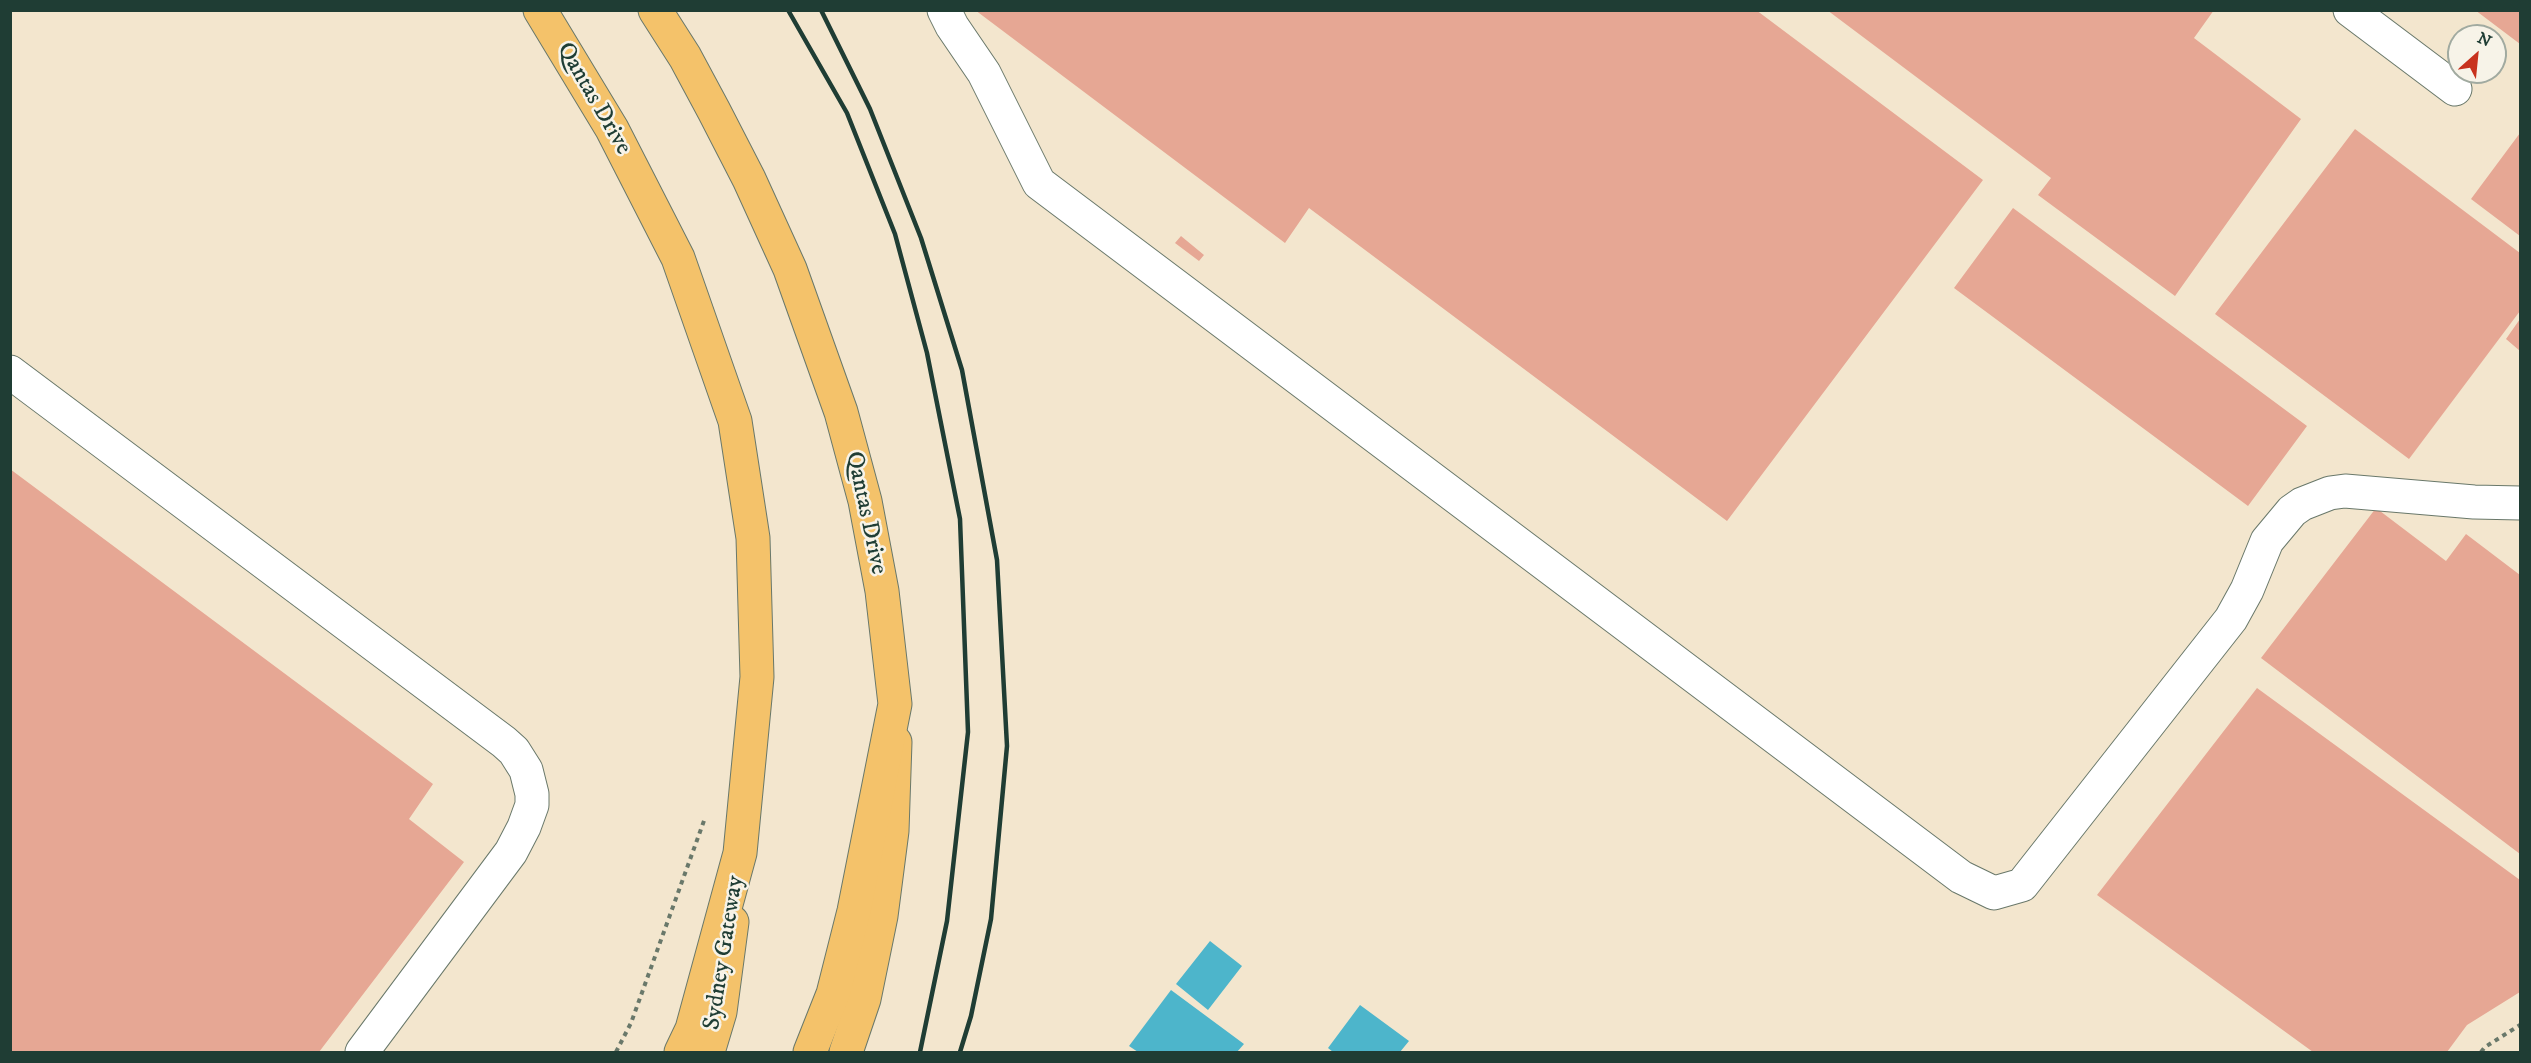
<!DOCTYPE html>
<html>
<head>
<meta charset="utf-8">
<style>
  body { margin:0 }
  #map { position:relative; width:2531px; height:1063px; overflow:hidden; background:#f3e6ce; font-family:"IM FELL DW Pica",serif }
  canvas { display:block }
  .frame { position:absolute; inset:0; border:12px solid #1f3d34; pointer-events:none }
  .north { position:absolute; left:2447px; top:24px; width:60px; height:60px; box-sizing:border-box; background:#f7f3e8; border:2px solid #a1aaa0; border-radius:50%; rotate:27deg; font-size:16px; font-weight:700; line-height:24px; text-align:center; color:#1f3d34 }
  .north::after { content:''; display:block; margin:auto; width:21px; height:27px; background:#c8321e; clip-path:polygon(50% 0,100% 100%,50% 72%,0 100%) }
</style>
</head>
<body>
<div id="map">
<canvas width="2531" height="1063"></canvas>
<div class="frame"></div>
<div class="north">N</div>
</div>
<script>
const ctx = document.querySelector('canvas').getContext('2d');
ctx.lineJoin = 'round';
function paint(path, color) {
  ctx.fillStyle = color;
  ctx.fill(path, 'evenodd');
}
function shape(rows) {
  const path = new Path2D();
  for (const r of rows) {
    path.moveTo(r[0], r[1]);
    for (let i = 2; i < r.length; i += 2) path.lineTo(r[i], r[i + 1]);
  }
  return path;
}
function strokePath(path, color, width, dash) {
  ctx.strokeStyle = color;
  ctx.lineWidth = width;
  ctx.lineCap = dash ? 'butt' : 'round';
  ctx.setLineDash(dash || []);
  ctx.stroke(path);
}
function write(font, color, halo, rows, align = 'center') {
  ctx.font = font + ' "IM FELL DW Pica",serif';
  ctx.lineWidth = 5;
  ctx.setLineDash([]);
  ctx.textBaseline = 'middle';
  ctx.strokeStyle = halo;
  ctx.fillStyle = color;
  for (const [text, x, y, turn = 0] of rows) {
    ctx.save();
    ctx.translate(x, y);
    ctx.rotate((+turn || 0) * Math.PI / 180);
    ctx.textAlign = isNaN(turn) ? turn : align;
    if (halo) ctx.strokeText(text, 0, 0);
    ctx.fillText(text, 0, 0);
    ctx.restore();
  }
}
const water = shape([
  [1210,941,1242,966,1208,1010,1176,984],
  [1171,990,1244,1044,1237,1052,1138,1052,1129,1046],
  [1360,1005,1409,1041,1400,1052,1333,1052,1328,1048]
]);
const building = shape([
  [975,10,1756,10,1983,180,1727,521,1309,208,1285,243],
  [1827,10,2214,10,2194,38,2301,119,2175,296,2038,195,2051,178],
  [2475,10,2520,10,2520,44],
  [2355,129,2520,253,2520,311,2409,459,2215,314],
  [2520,133,2520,236,2471,199],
  [2013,208,2307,426,2248,506,1954,288],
  [1181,236,1204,255,1199,261,1175,243],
  [2520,319,2520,351,2506,339],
  [10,469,433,784,409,819,464,862,319,1052,10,1052],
  [2376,508,2446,561,2466,534,2520,575,2520,854,2261,658],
  [2257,688,2520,880,2520,992,2467,1025,2447,1052,2313,1052,2097,895]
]);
const path = shape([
  [616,1052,631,1023,705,818],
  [2481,1052,2485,1047,2520,1025]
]);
const minor = shape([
  [944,10,952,26,984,73,1039,183,1961,877,1994,893,2022,885,2231,619,2247,590,2267,541,2292,511,2302,504,2330,493,2345,491,2474,502,2520,503],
  [2350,10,2455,89],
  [10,372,504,742,514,751,526,770,532,794,532,805,524,827,511,852,362,1052]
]);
const major = shape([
  [708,1052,720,1012,732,922],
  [846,1052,864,999,881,916,892,831,895,742]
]);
const highway = shape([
  [540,10,612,129,678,258,735,421,753,538,757,677,740,853,692,1029,681,1052],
  [655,10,685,57,714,111,749,179,790,269,841,412,865,501,882,591,895,704,854,911,833,994,810,1052]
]);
const rail = shape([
  [788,10,847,113,895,234,927,353,960,519,968,732,947,921,920,1052],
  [821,10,870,109,921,238,962,370,997,560,1007,746,991,919,971,1016,960,1052]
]);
const streetNames = [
  ["Qantas Drive",593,99,60],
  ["Qantas Drive",865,513,78],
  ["Sydney Gateway",725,953,-81]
];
paint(water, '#4db5cb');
paint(building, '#e6a794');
strokePath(minor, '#69786a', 35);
strokePath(major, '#69786a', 35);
strokePath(highway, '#69786a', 35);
strokePath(path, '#69786a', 4, [4.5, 4.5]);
strokePath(minor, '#fff', 33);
strokePath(major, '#f4c26a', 33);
strokePath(highway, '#f4c26a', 33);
strokePath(rail, '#1f3d34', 4.5);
write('24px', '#1f3d34', '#f7f3e8', streetNames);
</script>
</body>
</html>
